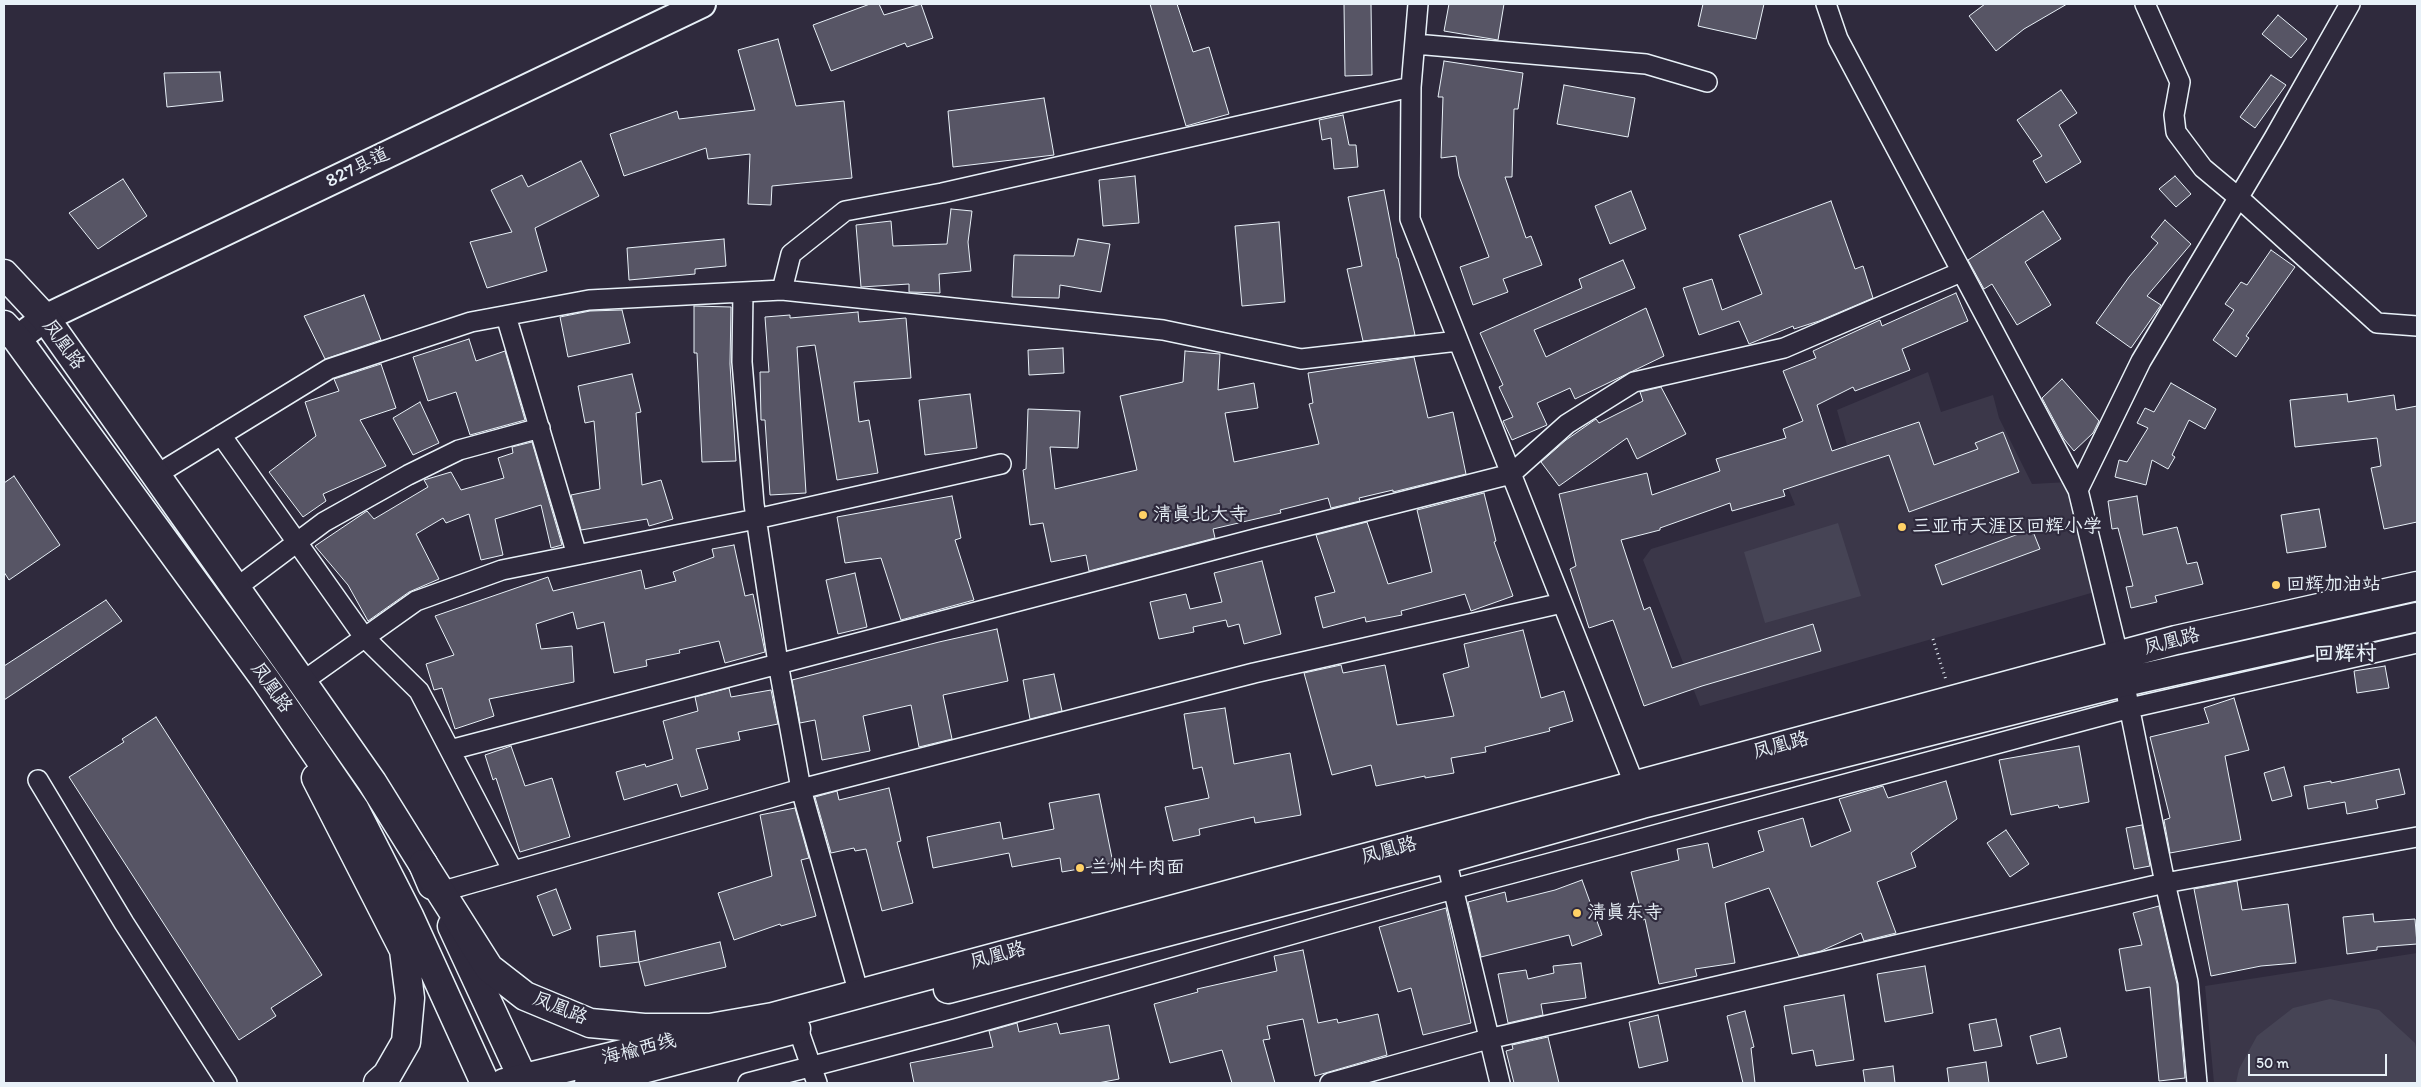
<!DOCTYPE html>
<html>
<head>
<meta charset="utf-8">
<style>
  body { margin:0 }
  #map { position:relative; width:2421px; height:1087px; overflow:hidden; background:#2f2a3d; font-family:Itim,sans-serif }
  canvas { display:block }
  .frame { position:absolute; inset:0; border:5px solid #e8f1f8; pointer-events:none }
  .scale { position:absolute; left:2248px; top:1054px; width:139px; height:22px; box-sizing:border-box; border:2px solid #e8f1f8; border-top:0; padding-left:6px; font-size:15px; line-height:18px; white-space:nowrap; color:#e8f1f8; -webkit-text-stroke:4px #2f2a3d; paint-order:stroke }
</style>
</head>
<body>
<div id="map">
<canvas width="2421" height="1087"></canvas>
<div class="frame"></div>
<div class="scale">50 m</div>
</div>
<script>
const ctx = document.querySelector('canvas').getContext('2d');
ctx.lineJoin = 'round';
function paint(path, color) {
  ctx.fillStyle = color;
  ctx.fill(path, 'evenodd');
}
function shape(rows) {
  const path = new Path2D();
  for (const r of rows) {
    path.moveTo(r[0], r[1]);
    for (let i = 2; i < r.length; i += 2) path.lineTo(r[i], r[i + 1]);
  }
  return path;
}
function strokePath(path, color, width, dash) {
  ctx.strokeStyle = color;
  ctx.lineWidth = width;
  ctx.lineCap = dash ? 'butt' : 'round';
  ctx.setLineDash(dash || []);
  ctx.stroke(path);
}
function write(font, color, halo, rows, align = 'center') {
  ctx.font = font + ' Itim,"LXGW WenKai TC",sans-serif';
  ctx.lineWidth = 4.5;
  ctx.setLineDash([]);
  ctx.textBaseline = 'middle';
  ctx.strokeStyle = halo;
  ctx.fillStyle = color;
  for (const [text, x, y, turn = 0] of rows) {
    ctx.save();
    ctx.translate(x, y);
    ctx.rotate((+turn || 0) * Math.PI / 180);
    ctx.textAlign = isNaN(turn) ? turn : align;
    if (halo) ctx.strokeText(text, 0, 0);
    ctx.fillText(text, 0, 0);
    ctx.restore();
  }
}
const built = shape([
  [1928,372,1941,412,1993,395,1999,418,2032,484,2068,482,2098,591,1700,706,1643,560,1651,549,1795,505,1780,468,1847,445,1837,410],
  [2417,953,2417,1083,2214,1083,2205,986]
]);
const green = shape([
  [1838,523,1861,596,1765,623,1744,552],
  [2330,999,2379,1010,2415,1043,2417,1051,2417,1083,2236,1083,2239,1069,2257,1036,2293,1008]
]);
const building = shape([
  [870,4,879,4,884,15,921,4,933,38,907,47,905,43,831,71,813,25,870,4],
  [1150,4,1177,4,1193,52,1209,47,1229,114,1186,126,1150,4],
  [1344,4,1371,4,1372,75,1345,76,1344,4],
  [1449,4,1504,4,1498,40,1444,31,1449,4],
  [1703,4,1764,4,1756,39,1698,26,1703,4],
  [1985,4,2067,4,2024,29,1996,51,1969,16,1985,4],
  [2278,15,2307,39,2291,58,2262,34,2278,15],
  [778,39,796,106,844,101,852,178,772,186,771,205,748,204,750,154,708,159,706,148,624,176,610,134,677,111,679,119,755,110,738,50,778,39],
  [1444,61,1523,73,1518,109,1514,109,1512,177,1505,177,1526,238,1531,236,1542,265,1503,279,1508,292,1473,305,1460,267,1489,257,1459,176,1456,156,1441,158,1443,97,1438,97,1444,61],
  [220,72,223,101,167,107,164,73,220,72],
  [2271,75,2286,85,2255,128,2240,117,2271,75],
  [1564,85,1635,98,1628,137,1557,124,1564,85],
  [2061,90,2077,113,2059,125,2081,162,2046,183,2033,161,2042,156,2017,120,2061,90],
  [1044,98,1054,155,953,167,948,111,1044,98],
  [1343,115,1349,145,1356,145,1358,167,1334,169,1331,138,1322,140,1319,120,1343,115],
  [581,161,599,196,535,228,547,271,487,288,470,242,512,232,491,190,522,175,528,187,581,161],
  [1135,176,1139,223,1103,226,1099,180,1135,176],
  [2175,176,2191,194,2176,207,2159,189,2175,176],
  [123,179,147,216,98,249,69,213,123,179],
  [1384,190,1397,258,1398,258,1415,335,1363,341,1347,269,1362,266,1348,197,1384,190],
  [1631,191,1646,229,1610,244,1595,206,1631,191],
  [1831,201,1855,269,1863,266,1873,298,1819,321,1794,329,1793,326,1749,344,1739,321,1699,335,1683,288,1712,279,1722,310,1762,294,1739,235,1831,201],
  [951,209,972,211,968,242,971,271,939,274,940,293,909,292,909,284,861,287,856,225,891,221,893,246,947,244,951,209],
  [2043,211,2061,239,2025,262,2051,305,2017,325,1992,284,1984,289,1968,260,2043,211],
  [2165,220,2191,244,2147,296,2161,305,2131,348,2096,323,2129,277,2158,243,2151,237,2165,220],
  [1279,222,1285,302,1242,306,1235,226,1279,222],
  [724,239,726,266,695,269,695,274,629,280,627,248,724,239],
  [1078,239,1110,244,1101,292,1060,285,1059,298,1012,297,1014,255,1074,256,1078,239],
  [2271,250,2295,267,2246,336,2249,338,2236,357,2213,340,2234,310,2225,304,2241,282,2247,285,2271,250],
  [1623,260,1635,288,1534,330,1546,357,1646,308,1664,356,1575,399,1570,388,1537,403,1547,425,1512,440,1503,421,1513,417,1499,387,1503,385,1480,333,1582,288,1579,279,1623,260],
  [1956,293,1968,321,1902,349,1910,370,1855,391,1853,387,1817,405,1832,451,1919,422,1934,465,1978,449,1975,443,2003,432,2019,472,1909,512,1889,455,1783,490,1785,496,1732,511,1730,503,1660,528,1660,530,1621,540,1644,610,1650,607,1672,668,1813,624,1821,651,1702,686,1644,706,1613,620,1589,628,1570,569,1576,566,1559,494,1647,473,1652,495,1720,471,1716,459,1786,438,1783,429,1803,421,1783,371,1816,358,1813,351,1880,320,1882,326,1956,293],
  [364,295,381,340,325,359,304,316,364,295],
  [694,306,731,307,730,364,736,461,702,462,697,353,694,353,694,306],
  [622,310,630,343,568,357,560,317,590,311,622,310],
  [858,312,859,322,906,318,911,378,854,382,859,422,869,420,878,473,837,480,815,345,797,347,806,493,770,495,765,420,761,420,760,372,769,372,765,317,790,315,790,318,858,312],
  [469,339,476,361,505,351,525,420,470,435,456,392,428,401,413,357,469,339],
  [1063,348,1064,373,1029,375,1028,350,1063,348],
  [1185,351,1220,354,1218,390,1254,383,1258,408,1225,413,1234,462,1319,444,1309,404,1313,403,1308,373,1414,357,1428,418,1453,412,1466,474,1393,492,1393,490,1359,498,1360,501,1331,508,1328,498,1280,510,1281,513,1213,529,1215,538,1089,571,1086,555,1051,562,1043,523,1030,525,1023,470,1026,469,1028,409,1080,411,1078,448,1050,447,1055,489,1137,470,1120,396,1183,382,1185,351],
  [381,364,396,408,360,420,386,466,323,494,326,501,303,517,269,472,316,436,305,402,339,391,334,379,381,364],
  [632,374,641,412,636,413,642,485,661,480,673,519,649,526,647,519,581,530,571,495,600,489,594,421,585,423,578,386,632,374],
  [2062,379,2099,421,2093,433,2074,451,2064,439,2042,398,2062,379],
  [2171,383,2216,409,2205,429,2189,420,2172,455,2175,457,2168,469,2152,460,2146,485,2115,477,2119,460,2127,462,2148,428,2137,423,2145,408,2154,412,2171,383],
  [1661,387,1686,434,1637,459,1627,438,1559,486,1541,462,1566,440,1596,419,1599,423,1643,401,1640,392,1661,387],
  [970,394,977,448,925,455,919,400,970,394],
  [2347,394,2348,402,2394,395,2396,410,2417,406,2417,522,2384,529,2371,468,2381,466,2377,438,2295,447,2290,400,2347,394],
  [420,402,439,443,413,455,393,418,420,402],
  [532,442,562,545,551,548,541,505,495,519,503,555,481,560,469,514,446,523,443,518,416,534,439,579,409,592,368,621,348,585,315,546,367,511,374,519,428,487,424,480,451,472,461,490,504,478,498,458,513,453,512,447,532,442],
  [14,476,60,545,9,580,4,572,4,483,14,476],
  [1484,493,1496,541,1494,542,1513,596,1471,611,1465,594,1401,611,1402,615,1366,622,1365,617,1323,628,1315,597,1335,592,1316,535,1367,522,1388,584,1432,572,1417,510,1484,493],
  [952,496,961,538,955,540,974,600,901,620,881,558,845,563,837,517,952,496],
  [2137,496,2143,535,2177,527,2187,564,2197,562,2203,584,2155,596,2157,602,2131,608,2126,587,2133,586,2118,528,2112,529,2108,501,2137,496],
  [2319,509,2326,547,2287,553,2281,515,2319,509],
  [2032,529,2040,549,1942,585,1935,565,2032,529],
  [734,545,745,596,753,594,765,652,725,663,719,641,679,650,680,653,646,660,647,666,614,673,604,622,577,629,573,612,536,624,541,649,572,646,574,682,489,699,494,716,455,729,442,688,434,690,426,664,454,655,435,616,548,577,553,591,641,570,645,589,676,581,673,572,714,557,712,549,734,545],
  [1262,561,1281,634,1244,644,1239,624,1228,627,1226,620,1193,627,1194,632,1159,639,1150,602,1186,594,1190,609,1222,602,1214,573,1262,561],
  [855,573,867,627,838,634,826,580,855,573],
  [106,600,122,621,4,700,4,666,106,600],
  [997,629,1008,681,943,695,952,739,919,747,911,705,863,716,870,751,822,760,815,720,800,723,792,680,939,642,997,629],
  [1523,630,1541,698,1564,691,1573,721,1549,728,1550,731,1485,747,1486,752,1451,758,1454,773,1425,778,1425,776,1376,786,1371,765,1332,775,1304,673,1341,665,1343,673,1385,665,1397,725,1454,716,1443,674,1469,667,1464,644,1523,630],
  [2385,666,2389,688,2357,693,2354,671,2385,666],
  [1054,674,1062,711,1030,719,1023,680,1054,674],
  [729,688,731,697,771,690,778,724,738,732,740,740,696,749,708,789,681,797,677,784,624,800,616,772,645,764,646,767,673,759,663,721,698,711,695,697,729,688],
  [2234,698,2249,750,2225,756,2241,840,2170,853,2164,820,2170,818,2150,737,2209,723,2204,708,2234,698],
  [1225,708,1234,764,1290,753,1301,815,1255,823,1254,817,1199,829,1200,835,1173,841,1165,807,1209,798,1202,767,1193,769,1184,714,1225,708],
  [156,717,322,975,271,1008,276,1016,239,1040,69,777,124,742,122,739,156,717],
  [511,746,525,786,552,778,570,837,520,852,496,778,493,780,485,755,511,746],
  [2079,746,2089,802,2059,808,2058,805,2011,815,1999,760,2079,746],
  [2284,767,2292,796,2272,801,2264,773,2284,767],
  [2399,769,2405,794,2376,800,2378,808,2347,814,2345,802,2308,809,2304,786,2331,781,2331,783,2399,769],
  [1946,781,1957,819,1911,853,1916,867,1877,882,1896,933,1864,941,1861,933,1821,951,1799,956,1769,888,1725,903,1735,963,1695,969,1697,976,1659,984,1645,919,1643,920,1631,872,1679,860,1677,849,1708,843,1713,868,1764,851,1758,831,1803,818,1811,847,1851,831,1839,799,1883,786,1888,798,1946,781],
  [889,788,901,841,897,842,913,903,882,911,866,849,855,851,854,848,831,853,815,797,837,791,839,800,889,788],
  [1099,794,1113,863,1062,872,1060,858,1012,867,1009,853,933,868,927,837,1000,822,1003,839,1054,829,1049,803,1099,794],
  [795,808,809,858,801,860,816,916,781,926,780,924,734,940,718,893,772,876,760,815,795,808],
  [2142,825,2150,866,2134,869,2126,828,2142,825],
  [2006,830,2029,864,2010,877,1987,843,2006,830],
  [1582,880,1602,935,1572,946,1569,935,1481,957,1468,902,1505,892,1507,902,1555,890,1582,880],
  [2237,881,2242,910,2288,904,2296,963,2261,966,2211,976,2194,889,2237,881],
  [556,889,571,929,553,936,537,896,556,889],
  [2159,906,2177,984,2185,1078,2159,1081,2150,987,2126,991,2119,949,2142,945,2133,913,2159,906],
  [1446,908,1471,1023,1423,1035,1411,988,1398,992,1379,927,1446,908],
  [2373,914,2374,922,2415,919,2417,944,2377,947,2377,950,2347,954,2343,917,2373,914],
  [635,931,639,962,600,967,597,936,635,931],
  [720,942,726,967,645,986,639,962,720,942],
  [1303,950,1318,1023,1337,1019,1338,1023,1378,1014,1387,1055,1315,1076,1303,1019,1267,1026,1270,1039,1263,1040,1275,1083,1232,1083,1222,1050,1170,1063,1154,1004,1198,992,1197,989,1277,971,1274,956,1303,950],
  [1581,963,1586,998,1541,1004,1543,1015,1508,1023,1498,974,1526,970,1528,979,1554,973,1553,966,1581,963],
  [1925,966,1933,1013,1885,1022,1877,974,1925,966],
  [1844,995,1854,1060,1816,1066,1813,1050,1792,1054,1784,1006,1844,995],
  [1745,1011,1754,1047,1751,1048,1755,1083,1743,1083,1727,1016,1745,1011],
  [1658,1015,1668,1061,1639,1068,1629,1022,1658,1015],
  [1996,1019,2002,1046,1974,1051,1969,1024,1996,1019],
  [1017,1023,1019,1032,1057,1023,1060,1034,1109,1025,1119,1079,1098,1083,914,1083,910,1063,993,1047,989,1031,1017,1023],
  [2060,1028,2067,1057,2037,1064,2030,1036,2060,1028],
  [1548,1037,1559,1083,1514,1083,1506,1051,1513,1049,1512,1045,1548,1037],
  [1986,1062,1989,1083,1949,1083,1947,1068,1986,1062],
  [1893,1066,1895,1083,1865,1083,1863,1070,1893,1066]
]);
const path = shape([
  [1933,639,1946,680]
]);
const street = shape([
  [1418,4,1411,87,1410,219,1639,796],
  [1826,4,1838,39,2078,490],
  [2145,4,2180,82,2174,115,2176,132,2203,168,2239,198,2377,323,2417,326],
  [1415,44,1646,64,1707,82],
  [782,290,791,254,845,211,942,193,1411,87],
  [743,292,742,362,754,504,778,663,801,789,859,994],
  [506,316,577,555],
  [221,435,364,637,419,691,513,871],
  [156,475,329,369,471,322,589,300,782,290,1163,330,1301,359,1458,341],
  [236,588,324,522,408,475,459,450,540,428],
  [2121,667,2078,490,2141,361,2274,138,2350,4],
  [302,682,416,601,502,570,756,519,1001,464],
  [2127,696,2165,883,2188,982,2197,1083],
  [450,750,1255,539,1511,474,1567,424,1634,382,1784,348,1961,272],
  [38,780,124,923,227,1083],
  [1446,859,1500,1083],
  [440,892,801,789,1254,673,1562,603],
  [798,1029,817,1083],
  [748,1083,955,1029,1453,889,2130,708,2417,643],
  [1330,1083,1488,1039,2165,883,2417,837]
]);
const secondary = shape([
  [17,339,45,318,702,4]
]);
const primary = shape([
  [4,274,45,318,302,682,372,782,423,864,432,885],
  [4,325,17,339,265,679,355,810,409,916,485,1083],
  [316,778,404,950,410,998,406,1042,387,1075,378,1083],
  [452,926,525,1083]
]);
const highway = shape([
  [423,864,489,968,525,996,590,1023,644,1028,710,1028,773,1017,2176,640,2417,586],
  [948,989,1446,859,1642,804,2124,682,2417,617],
  [504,1083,687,1038],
  [589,1083,796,1029]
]);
const markers = [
  [1143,515,5,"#ffd166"],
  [1902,527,5,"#ffd166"],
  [2276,585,5,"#ffd166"],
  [1080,868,5,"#ffd166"],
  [1577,913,5,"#ffd166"]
];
const streetNames = [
  ["827县道",358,168,-26],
  ["凤凰路",63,345,54],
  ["凤凰路",2172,642,-14],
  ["凤凰路",271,688,55],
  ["凤凰路",1781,746,-15],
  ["凤凰路",1389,851,-15],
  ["凤凰路",998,956,-15],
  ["凤凰路",560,1009,22],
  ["海榆西线",639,1050,-14]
];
const poiNames = [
  ["清真北大寺",1153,515],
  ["三亚市天涯区回辉小学",1912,527],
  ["回辉加油站",2286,585],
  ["兰州牛肉面",1090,868],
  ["清真东寺",1587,913]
];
const quarterNames = [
  ["回辉村",2345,655]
];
paint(built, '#3b3749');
paint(green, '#464455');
paint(building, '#575565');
strokePath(building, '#e8f1f8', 1);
strokePath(street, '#e8f1f8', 22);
strokePath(secondary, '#e8f1f8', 30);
strokePath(primary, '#e8f1f8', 31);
strokePath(highway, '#e8f1f8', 31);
strokePath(path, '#e8f1f8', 3, [1, 4]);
strokePath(street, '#2f2a3d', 19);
strokePath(secondary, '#2f2a3d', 26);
strokePath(primary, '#2f2a3d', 28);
strokePath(highway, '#2f2a3d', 28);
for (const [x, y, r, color] of markers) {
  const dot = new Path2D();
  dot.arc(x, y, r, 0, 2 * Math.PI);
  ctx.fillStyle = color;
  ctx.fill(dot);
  strokePath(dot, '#2f2a3d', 2);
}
write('19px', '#e8f1f8', '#2f2a3d', streetNames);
write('19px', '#e8f1f8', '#2f2a3d', poiNames, 'left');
write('bold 21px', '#e8f1f8', '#2f2a3d', quarterNames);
</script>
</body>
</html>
